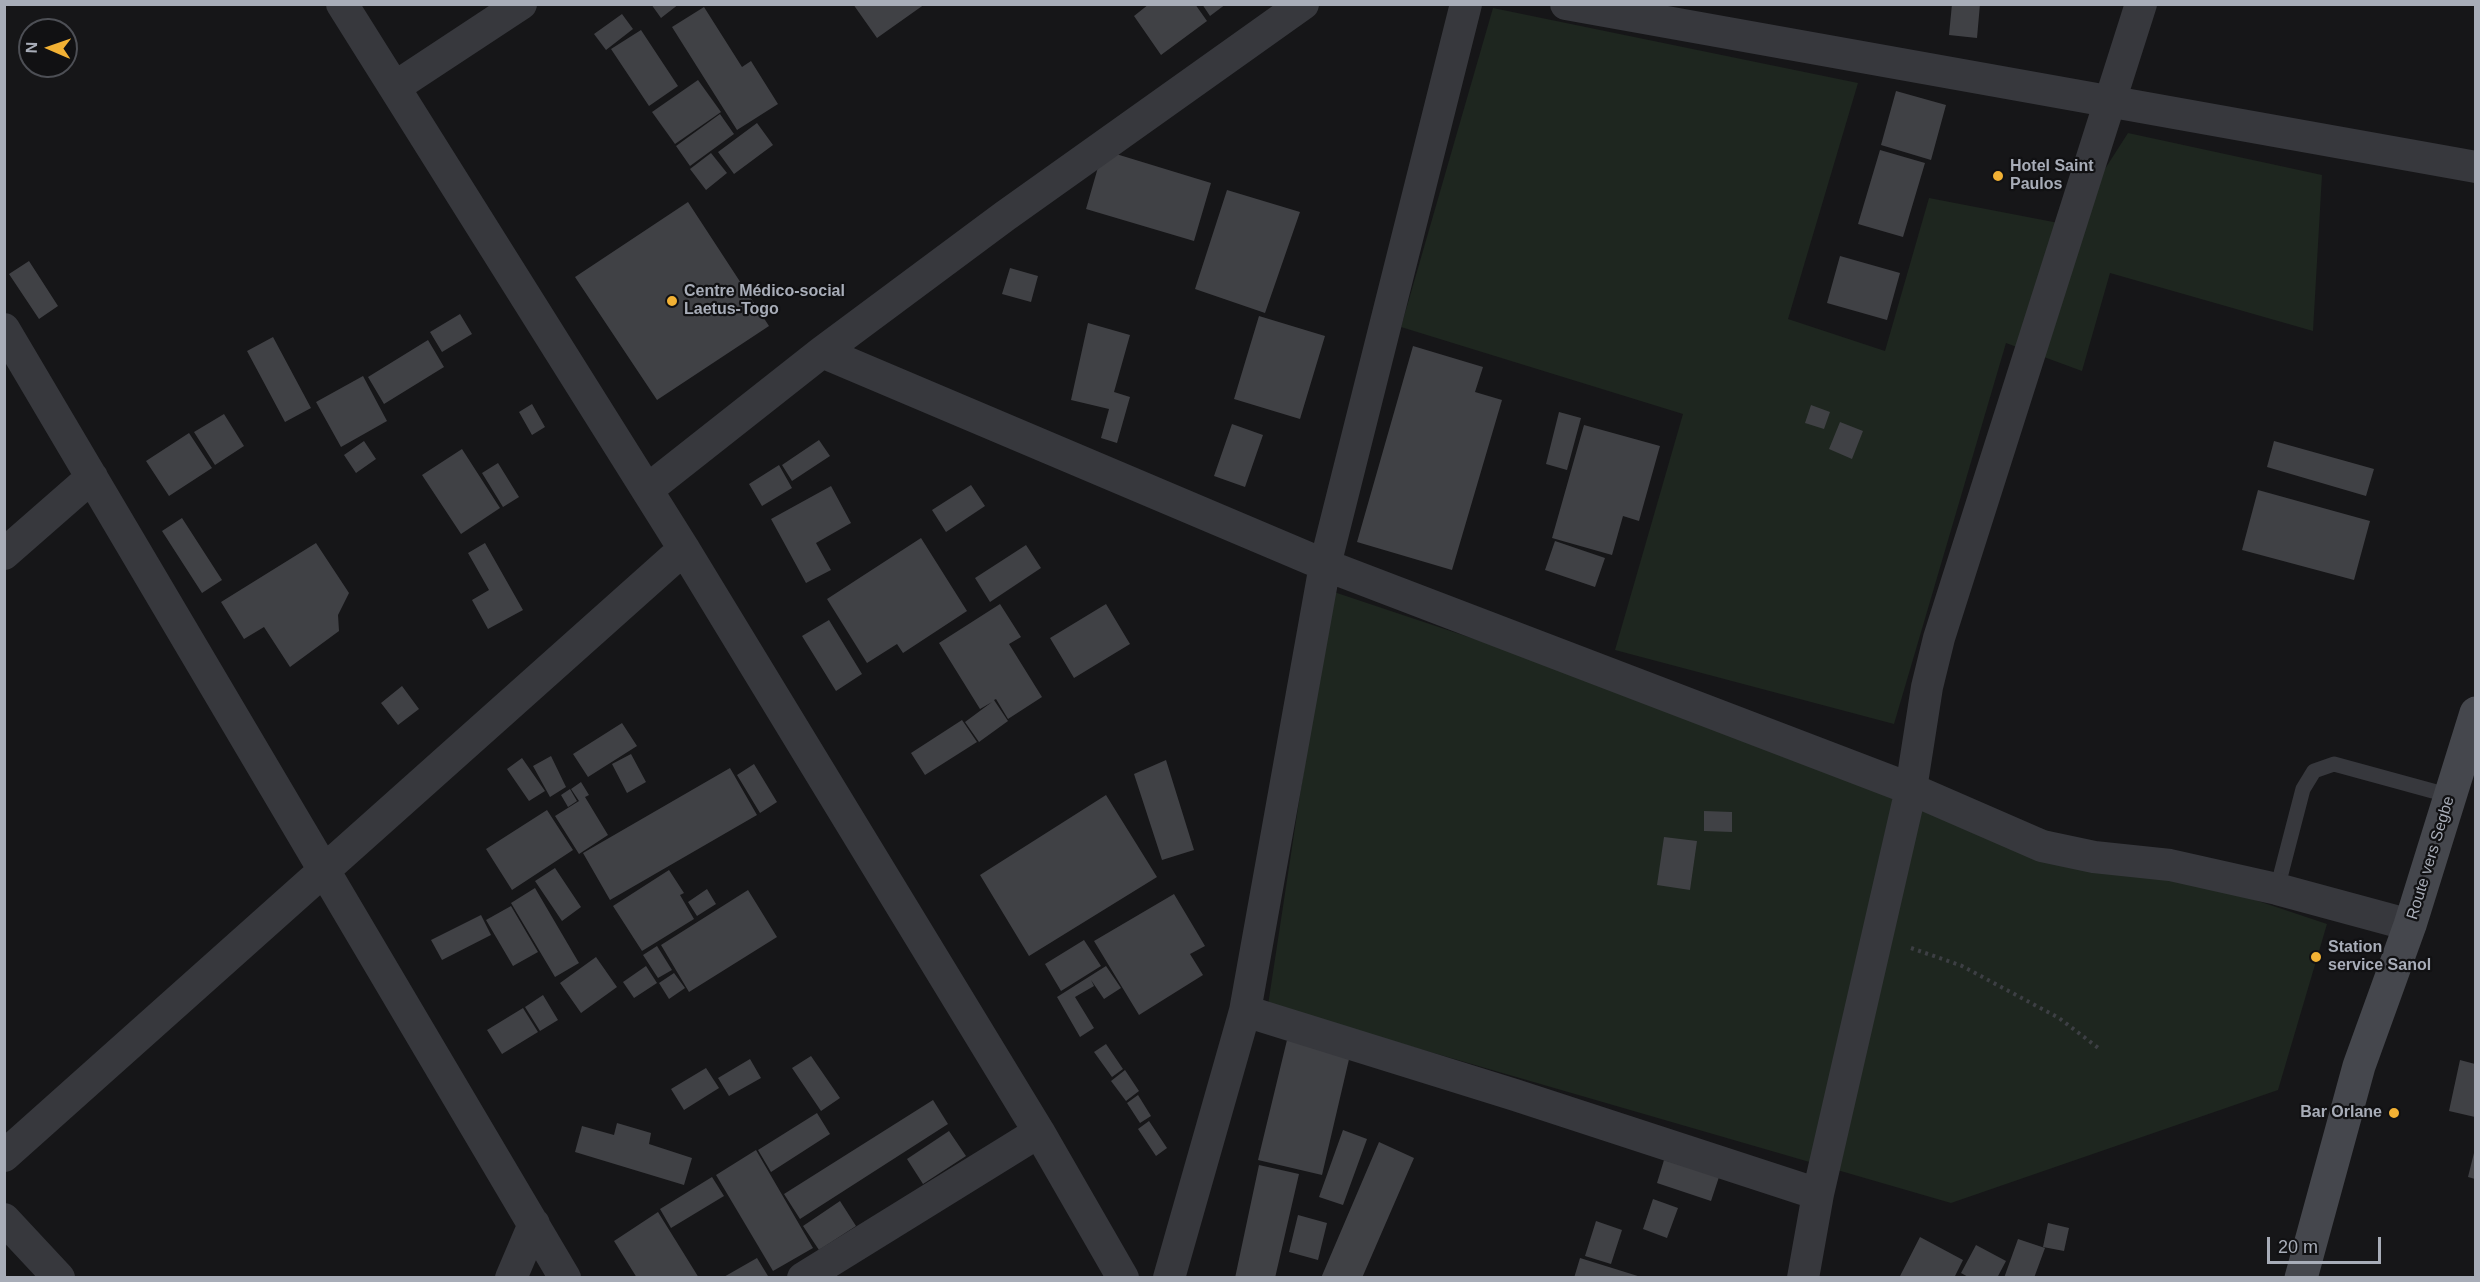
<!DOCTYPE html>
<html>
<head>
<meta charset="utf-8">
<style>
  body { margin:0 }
  #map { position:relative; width:2480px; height:1282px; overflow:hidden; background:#161618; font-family:Helvetica,sans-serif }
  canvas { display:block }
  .frame { position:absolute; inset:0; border:6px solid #a8adb8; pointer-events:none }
  .north { position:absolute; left:18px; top:18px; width:60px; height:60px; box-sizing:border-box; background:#111113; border:2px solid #4d4f55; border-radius:50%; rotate:272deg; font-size:16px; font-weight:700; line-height:24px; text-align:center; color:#a8adb8 }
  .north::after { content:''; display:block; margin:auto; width:21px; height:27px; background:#f2b134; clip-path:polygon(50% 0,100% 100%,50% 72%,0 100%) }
  .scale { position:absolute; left:2267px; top:1237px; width:114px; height:27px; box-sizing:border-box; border:3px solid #a8adb8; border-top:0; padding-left:8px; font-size:18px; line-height:21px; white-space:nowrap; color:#a8adb8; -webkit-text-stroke:4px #111113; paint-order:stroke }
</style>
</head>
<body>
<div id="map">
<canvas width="2480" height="1282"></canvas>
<div class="frame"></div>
<div class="north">N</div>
<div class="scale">20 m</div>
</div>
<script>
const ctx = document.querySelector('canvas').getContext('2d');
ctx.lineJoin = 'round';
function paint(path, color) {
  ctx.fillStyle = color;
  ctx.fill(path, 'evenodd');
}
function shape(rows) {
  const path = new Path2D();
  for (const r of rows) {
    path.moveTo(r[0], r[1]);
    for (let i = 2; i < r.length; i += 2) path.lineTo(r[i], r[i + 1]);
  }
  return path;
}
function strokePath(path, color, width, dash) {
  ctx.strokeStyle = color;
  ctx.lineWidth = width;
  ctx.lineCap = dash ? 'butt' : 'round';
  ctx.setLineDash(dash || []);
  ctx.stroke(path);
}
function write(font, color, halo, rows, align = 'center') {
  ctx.font = font + ' Helvetica,sans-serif';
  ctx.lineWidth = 4.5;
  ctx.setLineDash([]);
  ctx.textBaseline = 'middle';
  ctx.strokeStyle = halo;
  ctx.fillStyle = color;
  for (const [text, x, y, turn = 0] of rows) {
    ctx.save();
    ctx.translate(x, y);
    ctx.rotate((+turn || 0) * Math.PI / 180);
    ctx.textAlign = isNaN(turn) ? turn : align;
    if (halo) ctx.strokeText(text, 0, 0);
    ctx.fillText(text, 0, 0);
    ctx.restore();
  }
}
const green = shape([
  [1493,8,1858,83,1788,319,1885,351,1929,198,2069,225,2128,133,2322,175,2313,331,2110,273,2082,371,2006,343,1894,724,1615,650,1683,414,1401,327],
  [1331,591,2327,924,2278,1090,1951,1203,1268,1005]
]);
const building = shape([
  [651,4,679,4,661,18],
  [853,4,925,4,877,38],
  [1149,4,1195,4,1207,21,1161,55,1134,16],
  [1202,4,1226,4,1210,16],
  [1952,4,1980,4,1977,38,1949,35],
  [704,7,742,67,751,61,778,104,737,130,672,27],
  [622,14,633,29,606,50,594,34],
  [641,30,678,86,649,106,611,49],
  [698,80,721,112,675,144,652,112],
  [1896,91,1946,105,1931,160,1881,145],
  [720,114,734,134,690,166,676,146],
  [757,123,773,145,734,174,718,152],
  [1103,150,1211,183,1194,241,1086,209],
  [1880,150,1925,163,1903,237,1858,224],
  [711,153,727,173,706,190,690,169],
  [1227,190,1300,212,1265,313,1195,289],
  [688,202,769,326,657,400,575,277],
  [1840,256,1900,273,1887,320,1827,303],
  [29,261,58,306,39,319,9,274],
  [1010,268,1038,276,1031,302,1002,294],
  [460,314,472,334,442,352,430,332],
  [1259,316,1325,336,1300,419,1234,399],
  [1088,323,1130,335,1114,392,1130,397,1117,443,1101,438,1109,409,1071,400],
  [273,337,311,408,285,422,247,351],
  [428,340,444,367,384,404,368,377],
  [1413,346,1483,367,1475,392,1502,400,1452,570,1357,542],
  [363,376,387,421,341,447,316,402],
  [532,404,545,427,532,435,519,412],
  [1811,405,1830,412,1824,429,1805,423],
  [1559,412,1581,418,1567,470,1546,464],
  [224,414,244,446,215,465,194,432],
  [1840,422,1863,431,1852,459,1829,449],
  [1232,424,1263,435,1245,487,1214,476],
  [1584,425,1660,446,1639,521,1623,516,1612,555,1552,538],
  [189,433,212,468,169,496,146,461],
  [819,440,830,456,792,481,782,465],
  [364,441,376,459,356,473,344,455],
  [2274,441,2374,469,2366,496,2267,467],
  [462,449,500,508,461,534,422,475],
  [498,463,519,497,503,507,482,473],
  [779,465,792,488,762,506,749,484],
  [971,485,985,506,946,532,932,510],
  [831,486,851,523,816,543,831,570,806,583,771,519],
  [2258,490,2370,521,2354,580,2242,550],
  [182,518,222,580,202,593,162,531],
  [921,538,967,611,903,653,897,644,867,663,827,599],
  [1555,541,1605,558,1595,587,1545,570],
  [316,543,349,593,338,615,339,631,290,667,264,627,244,639,221,602],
  [485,543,523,610,488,629,472,600,489,590,468,553],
  [1026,545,1041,568,990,602,975,578],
  [1000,604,1021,637,1009,644,1042,697,1008,719,996,699,994,700,1008,721,979,742,965,722,992,702,980,709,939,643],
  [1106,604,1130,644,1074,678,1050,638],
  [829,620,862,674,836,691,802,636],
  [402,686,419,709,398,725,381,703],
  [962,720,977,742,925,775,911,753],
  [622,723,637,746,588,777,573,754],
  [631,754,646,782,627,793,612,764],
  [551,756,566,787,550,797,533,766],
  [522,758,545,791,529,801,507,769],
  [1166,760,1194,850,1162,860,1134,774],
  [754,764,777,802,760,813,737,775],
  [730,768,757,815,610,900,583,853],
  [581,782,589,795,585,797,608,835,579,854,555,816,579,801,571,789],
  [570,789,577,801,568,807,561,795],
  [1106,795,1157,877,1029,956,980,875],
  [547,810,573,850,512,890,486,849],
  [1704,811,1732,812,1732,832,1704,831],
  [1664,837,1697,841,1690,890,1657,885],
  [555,868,581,907,562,921,535,881],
  [669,870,684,893,680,895,694,919,642,951,613,906],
  [535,888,579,963,555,977,511,903],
  [707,889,716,904,697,916,688,902],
  [748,890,777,937,689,992,661,945],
  [1174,894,1205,946,1190,954,1203,975,1139,1015,1094,941],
  [511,906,538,952,513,966,486,920],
  [481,915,491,935,442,960,431,940],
  [1084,940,1101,966,1061,991,1045,964],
  [657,946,672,970,658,978,643,955],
  [596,957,617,987,581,1013,560,983],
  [646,966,657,983,634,998,623,982],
  [1106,966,1121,988,1104,999,1091,980,1094,986,1075,997,1094,1028,1080,1037,1057,997],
  [674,973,685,988,669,999,659,983],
  [543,995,558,1020,540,1031,525,1007],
  [523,1008,538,1032,502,1054,487,1030],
  [1287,1040,1350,1055,1322,1175,1258,1160],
  [1106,1044,1123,1069,1112,1077,1094,1052],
  [811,1056,840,1098,821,1111,792,1068],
  [750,1059,761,1078,729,1096,718,1078],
  [2460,1060,2475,1064,2475,1117,2449,1111],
  [706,1068,719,1088,684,1110,671,1089],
  [1125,1070,1139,1091,1126,1101,1111,1081],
  [1138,1095,1151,1116,1140,1123,1127,1103],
  [933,1100,948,1124,800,1219,784,1194],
  [817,1113,830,1134,771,1172,758,1150],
  [1149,1121,1167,1148,1156,1156,1138,1129],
  [617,1123,651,1133,649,1144,692,1158,684,1185,575,1152,582,1126,614,1135],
  [1343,1130,1367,1139,1343,1205,1319,1197],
  [949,1131,966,1156,923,1184,907,1159],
  [1379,1142,1414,1158,1362,1278,1321,1278],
  [2475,1149,2475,1179,2468,1177],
  [756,1150,813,1248,773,1271,716,1175],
  [1664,1160,1719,1177,1711,1201,1657,1183],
  [1259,1165,1299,1174,1275,1278,1235,1278],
  [712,1177,724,1196,671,1228,660,1209],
  [1653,1199,1678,1208,1667,1238,1643,1229],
  [840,1201,856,1226,819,1250,803,1226],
  [658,1212,699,1278,637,1278,614,1241],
  [1298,1215,1327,1223,1318,1260,1289,1252],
  [1596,1221,1622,1230,1611,1264,1585,1256],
  [2048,1223,2069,1228,2064,1251,2043,1247],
  [1920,1237,1963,1260,1954,1278,1899,1278],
  [2018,1239,2045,1248,2034,1278,2004,1278],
  [1976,1245,2006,1261,1997,1278,1970,1278,1961,1273],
  [757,1258,768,1276,722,1278],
  [1580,1258,1641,1277,1641,1278,1574,1278]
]);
const path = shape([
  [1911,948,1962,966,2059,1018,2101,1050]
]);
const service = shape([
  [2277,889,2303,789,2314,771,2334,764,2451,796]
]);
const minor = shape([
  [342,4,684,549,1039,1132,1123,1278],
  [1566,4,2476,167],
  [395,87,521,4],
  [4,329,565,1278],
  [822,352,1325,565,1911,789,2042,846,2094,857,2170,865,2277,889,2410,925],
  [647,490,822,352,1005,216,1303,4],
  [4,554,92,477],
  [1245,1011,1515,1095,1818,1194],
  [4,1156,684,549],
  [4,1219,59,1278],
  [511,1278,534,1224],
  [803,1278,1039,1132],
  [1169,1278,1245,1011,1325,565,1466,4],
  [1803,1278,1818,1194,1911,789,1927,687,1939,638,2141,4]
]);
const secondary = shape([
  [2301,1278,2359,1066,2410,925,2476,713]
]);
const markers = [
  [1998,176,6,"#f2b134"],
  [672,301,6,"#f2b134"],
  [2316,957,6,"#f2b134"],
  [2394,1113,6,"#f2b134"]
];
const poiNames = [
  ["Hotel Saint",2010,167],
  ["Paulos",2010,185],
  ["Centre Médico-social",684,292],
  ["Laetus-Togo",684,310],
  ["Station",2328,948],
  ["service Sanol",2328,966],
  ["Bar Orlane",2382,1113,"right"]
];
const streetNames = [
  ["Route vers Segbe",2431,858,-73]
];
paint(green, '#1e261f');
paint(building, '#404145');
strokePath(path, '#3d3f44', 4, [3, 4.5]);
strokePath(service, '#37383d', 15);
strokePath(minor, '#37383d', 32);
strokePath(secondary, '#45474d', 33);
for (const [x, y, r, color] of markers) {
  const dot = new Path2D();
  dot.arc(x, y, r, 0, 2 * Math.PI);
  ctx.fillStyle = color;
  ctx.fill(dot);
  strokePath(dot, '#111113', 2);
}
write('bold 16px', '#a8adb8', '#111113', poiNames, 'left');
write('16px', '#a8adb8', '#111113', streetNames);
</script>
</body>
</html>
